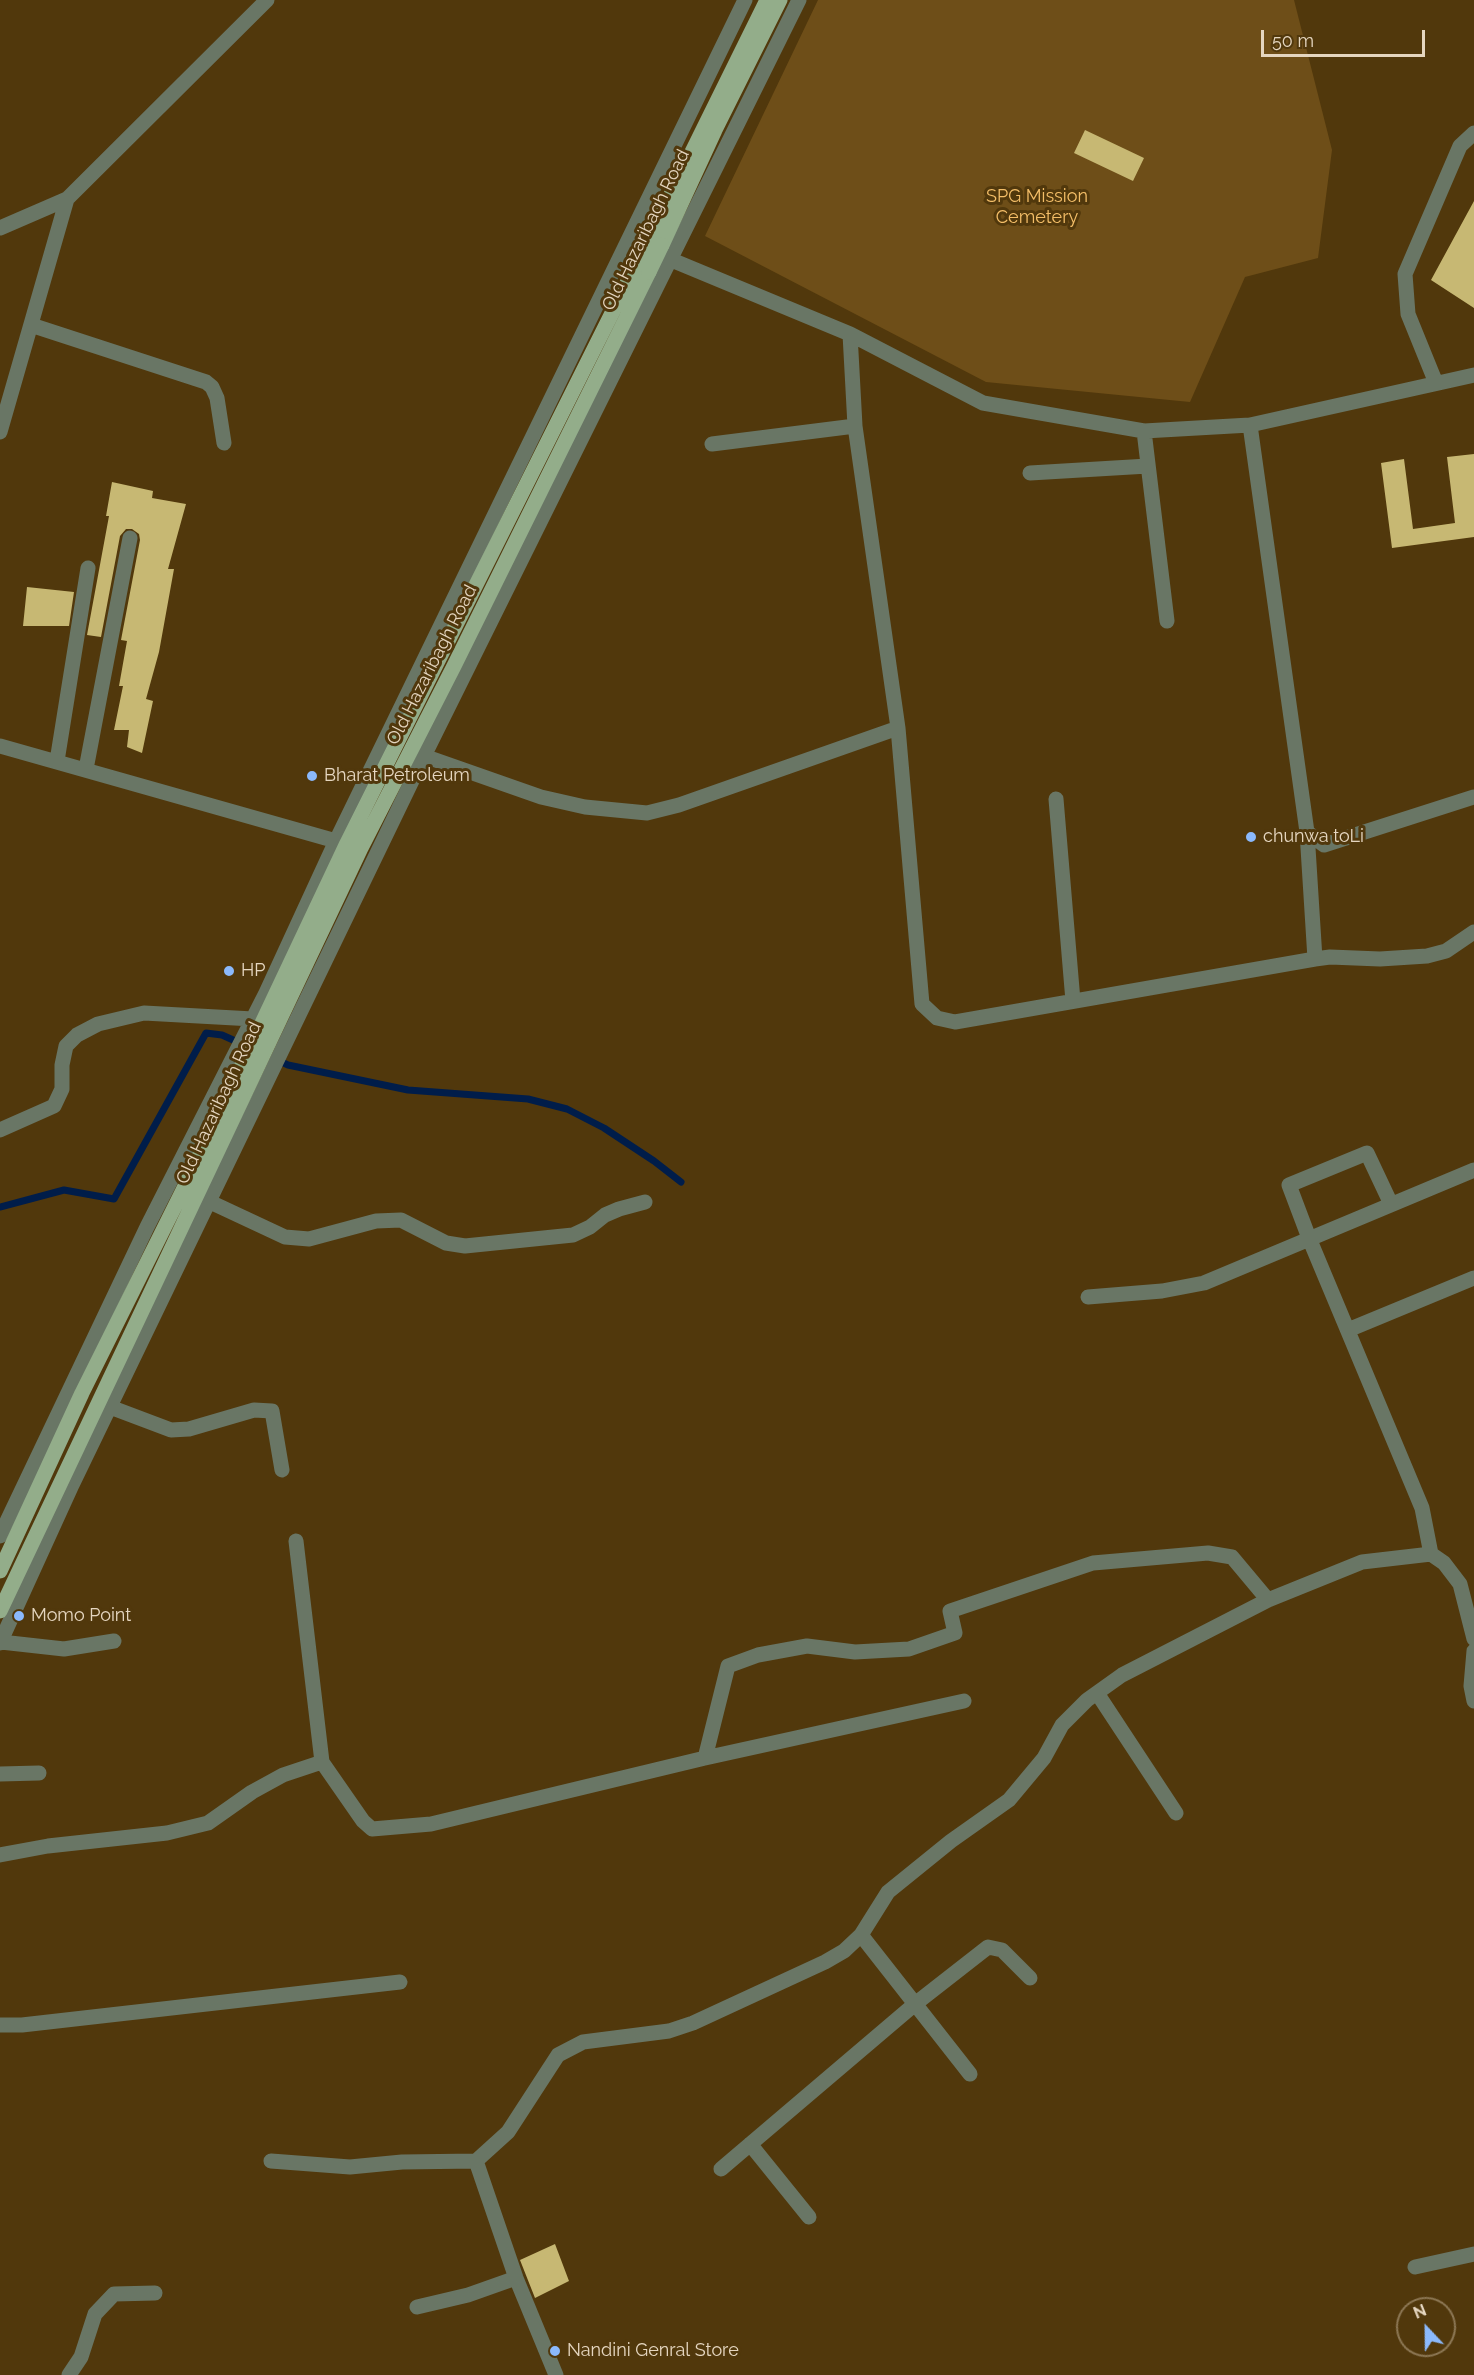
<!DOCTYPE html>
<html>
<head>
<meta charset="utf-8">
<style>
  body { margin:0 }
  #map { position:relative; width:1474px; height:2375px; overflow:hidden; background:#51380c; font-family:Raleway,sans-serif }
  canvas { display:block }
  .north { position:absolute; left:1396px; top:2297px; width:60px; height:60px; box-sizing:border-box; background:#51380c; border:2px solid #8c7754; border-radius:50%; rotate:338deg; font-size:16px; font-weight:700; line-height:24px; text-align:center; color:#e5d6c0 }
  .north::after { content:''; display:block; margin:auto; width:21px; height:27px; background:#8bb9fc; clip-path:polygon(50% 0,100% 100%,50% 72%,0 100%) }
  .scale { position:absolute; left:1261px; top:30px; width:164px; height:27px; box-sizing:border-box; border:3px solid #e5d6c0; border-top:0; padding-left:8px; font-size:18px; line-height:21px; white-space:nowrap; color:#e5d6c0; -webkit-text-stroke:4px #51380c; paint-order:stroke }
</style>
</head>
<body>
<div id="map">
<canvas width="1474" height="2375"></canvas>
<div class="north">N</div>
<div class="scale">50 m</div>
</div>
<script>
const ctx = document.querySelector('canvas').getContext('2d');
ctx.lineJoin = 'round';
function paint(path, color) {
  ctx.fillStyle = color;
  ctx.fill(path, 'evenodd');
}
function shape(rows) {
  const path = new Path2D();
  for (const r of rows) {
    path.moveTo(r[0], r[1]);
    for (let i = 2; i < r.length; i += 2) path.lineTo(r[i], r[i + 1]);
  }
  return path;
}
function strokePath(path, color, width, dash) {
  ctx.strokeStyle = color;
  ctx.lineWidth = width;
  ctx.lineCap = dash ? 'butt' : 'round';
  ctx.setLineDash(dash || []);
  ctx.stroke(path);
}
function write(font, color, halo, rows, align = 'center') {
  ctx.font = font + ' Raleway,sans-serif';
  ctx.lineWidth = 6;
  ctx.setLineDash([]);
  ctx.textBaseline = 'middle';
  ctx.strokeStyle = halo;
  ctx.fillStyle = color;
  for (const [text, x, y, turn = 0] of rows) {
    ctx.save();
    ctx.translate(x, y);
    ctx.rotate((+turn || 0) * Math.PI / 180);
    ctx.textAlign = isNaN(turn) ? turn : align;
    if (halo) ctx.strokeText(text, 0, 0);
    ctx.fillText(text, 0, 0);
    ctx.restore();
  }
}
const green = shape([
  [818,0,1294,0,1332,150,1318,258,1245,277,1190,402,986,382,705,236]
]);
const stream = shape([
  [277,1060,288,1065,408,1090,528,1099,567,1109,604,1128,654,1161,681,1182],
  [0,1207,64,1190,114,1199,206,1033,222,1035,242,1044]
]);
const building = shape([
  [1085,130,1144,158,1133,181,1074,153],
  [1474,201,1474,308,1431,280],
  [1474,454,1474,537,1392,548,1381,463,1404,459,1413,529,1455,523,1447,457],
  [112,482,153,491,152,498,186,504,168,569,174,569,159,652,146,699,153,701,142,753,127,747,129,730,114,730,123,686,119,686,127,641,121,640,140,540,139,534,132,529,126,529,120,536,101,637,87,635,109,516,106,516],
  [27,587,74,592,69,626,23,626],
  [555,2244,569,2281,535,2298,520,2260]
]);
const minor = shape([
  [0,228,67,199,267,0],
  [662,256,850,334,983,403,1144,431,1250,425,1474,375],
  [31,325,206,382,212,387,217,398,224,443],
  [850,334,855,426,898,728,922,1004,937,1018,955,1022,978,1018,1315,959,1330,957,1380,959,1427,956,1446,951,1474,932],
  [1436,383,1408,314,1405,274,1460,146,1474,133],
  [1250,425,1307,832,1324,845,1474,797],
  [1144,431,1167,621],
  [0,432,67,199],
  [712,444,855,426],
  [1030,473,1148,466],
  [0,746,336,841],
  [424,756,541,797,585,807,647,813,679,805,898,728],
  [57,761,88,568],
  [86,769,130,538],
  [1056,799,1073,1001],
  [1307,832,1315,959],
  [0,1130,54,1106,62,1089,62,1065,66,1046,77,1035,98,1024,144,1013,253,1019],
  [208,1201,285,1237,309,1239,376,1221,401,1220,446,1243,465,1246,573,1235,590,1227,605,1215,619,1209,645,1202],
  [1391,1204,1367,1153,1289,1185,1309,1238,1422,1508,1431,1554],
  [1088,1297,1162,1291,1204,1283,1474,1170],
  [1348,1330,1474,1278],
  [110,1407,171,1430,189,1429,254,1410,272,1411,282,1470],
  [0,1536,147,1227,266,993,336,841,745,0],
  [296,1541,322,1762,363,1821,372,1829,431,1824,705,1758,964,1701],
  [1,1642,64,1649,114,1641],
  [0,1643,72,1485,424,756,799,0],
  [1474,1651,1471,1686,1474,1701],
  [1097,1693,1176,1813],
  [705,1758,728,1666,758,1655,807,1646,855,1652,909,1649,955,1633,950,1611,1093,1563,1208,1553,1232,1557,1268,1600],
  [0,1774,39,1773],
  [0,1855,48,1846,167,1833,208,1823,252,1792,283,1775,322,1762],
  [861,1935,970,2074],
  [0,2025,22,2025,400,1982],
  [750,2144,809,2217],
  [271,2161,350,2167,402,2162,476,2161,508,2132,558,2055,583,2042,669,2031,693,2023,825,1962,844,1951,861,1935,888,1892,951,1841,1009,1800,1044,1758,1062,1725,1087,1700,1122,1675,1268,1600,1362,1562,1431,1554,1444,1563,1460,1584,1474,1639],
  [476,2161,516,2278,556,2375],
  [721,2169,915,2004,988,1947,1002,1950,1030,1978],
  [1415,2267,1474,2254],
  [417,2307,468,2295,516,2278],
  [69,2375,81,2357,95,2314,114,2294,155,2293]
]);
const major = shape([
  [649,239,767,0],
  [662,245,715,130,780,0],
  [0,1571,82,1393,187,1182,347,843,635,267],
  [0,1611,361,848,454,666,649,272]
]);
const majorBridge = shape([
  [635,267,649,239],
  [649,272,662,245]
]);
const markers = [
  [312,776,6,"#8bb9fc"],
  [1251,837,6,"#8bb9fc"],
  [229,971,6,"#8bb9fc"],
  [19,1616,6,"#8bb9fc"],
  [555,2351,6,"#8bb9fc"]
];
const parkNames = [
  ["SPG Mission",1037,197],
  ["Cemetery",1037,218]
];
const streetNames = [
  ["Old Hazaribagh Road",646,230,-64],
  ["Old Hazaribagh Road",432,665,-63],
  ["Old Hazaribagh Road",219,1103,-65]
];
const poiNames = [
  ["Bharat Petroleum",324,776],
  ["chunwa toLi",1263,837],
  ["HP",241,971],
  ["Momo Point",31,1616],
  ["Nandini Genral Store",567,2351]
];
paint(green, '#6e4e18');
strokePath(stream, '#001d4a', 7);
paint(building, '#c7b873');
strokePath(minor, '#697665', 15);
strokePath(major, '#93ad8a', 15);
strokePath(majorBridge, '#93ad8a', 15);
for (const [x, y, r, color] of markers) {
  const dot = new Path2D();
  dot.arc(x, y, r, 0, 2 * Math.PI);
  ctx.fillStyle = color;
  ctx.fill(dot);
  strokePath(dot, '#51380c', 2);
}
write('18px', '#f4be68', '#51380c', parkNames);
write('18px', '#e5d6c0', '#51380c', streetNames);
write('18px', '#e5d6c0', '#51380c', poiNames, 'left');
</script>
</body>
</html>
